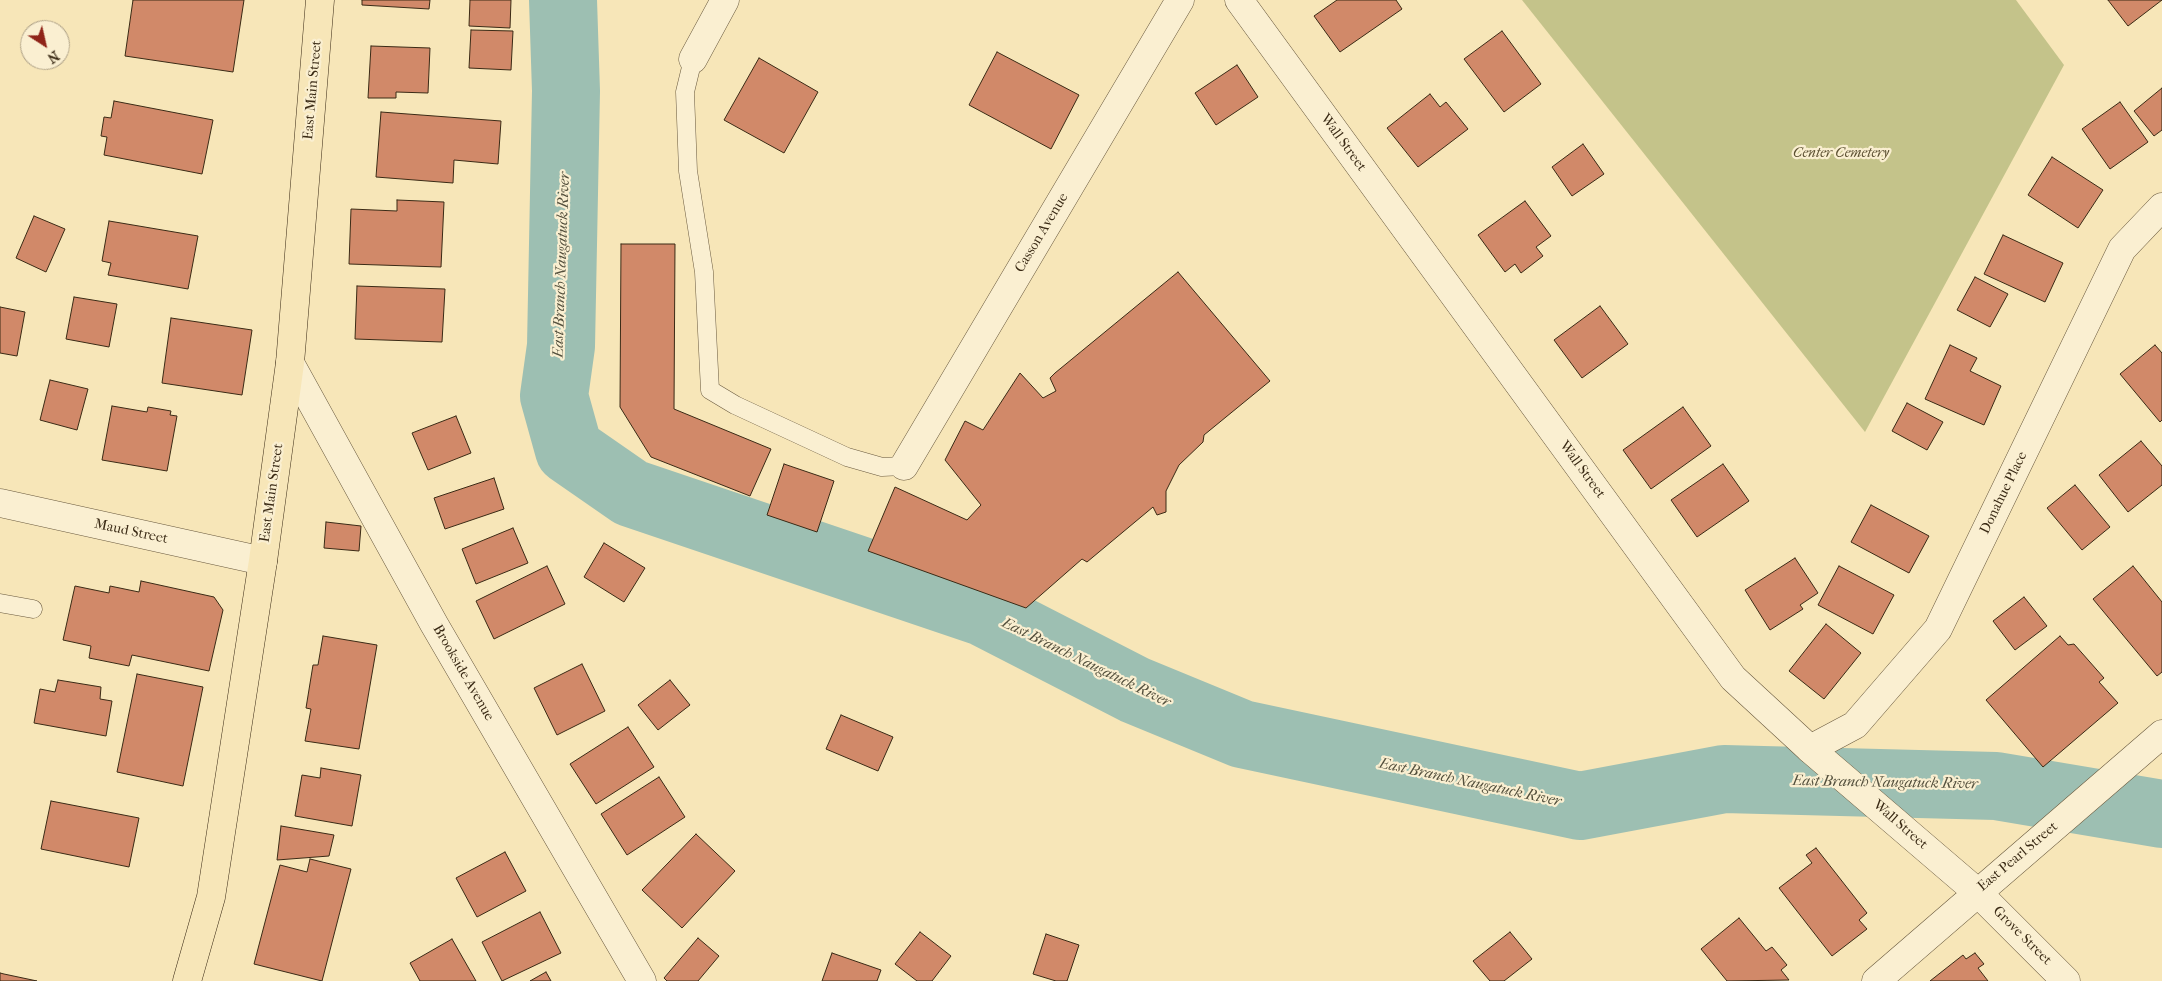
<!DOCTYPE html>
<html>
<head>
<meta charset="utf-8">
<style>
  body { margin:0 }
  #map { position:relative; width:2162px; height:981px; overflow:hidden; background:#f7e6b8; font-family:"IM FELL French Canon",serif }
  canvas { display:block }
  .north { position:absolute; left:20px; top:20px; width:50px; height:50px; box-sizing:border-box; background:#faefd1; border:1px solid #ada086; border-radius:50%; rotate:145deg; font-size:14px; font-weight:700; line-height:20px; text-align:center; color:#3a2a15 }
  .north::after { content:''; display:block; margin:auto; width:18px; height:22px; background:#8f2418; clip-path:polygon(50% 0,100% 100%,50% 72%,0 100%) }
</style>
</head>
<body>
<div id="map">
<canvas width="2162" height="981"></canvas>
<div class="north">N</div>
</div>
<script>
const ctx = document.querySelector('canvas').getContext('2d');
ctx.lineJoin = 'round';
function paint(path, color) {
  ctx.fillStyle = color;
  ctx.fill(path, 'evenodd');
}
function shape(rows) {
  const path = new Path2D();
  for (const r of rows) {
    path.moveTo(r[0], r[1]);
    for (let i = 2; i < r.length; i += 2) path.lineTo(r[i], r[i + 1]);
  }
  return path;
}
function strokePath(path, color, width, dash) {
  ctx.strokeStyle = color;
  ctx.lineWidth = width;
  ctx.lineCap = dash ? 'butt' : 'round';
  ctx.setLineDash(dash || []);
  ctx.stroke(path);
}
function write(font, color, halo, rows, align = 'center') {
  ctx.font = font + ' "IM FELL French Canon",serif';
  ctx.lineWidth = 4.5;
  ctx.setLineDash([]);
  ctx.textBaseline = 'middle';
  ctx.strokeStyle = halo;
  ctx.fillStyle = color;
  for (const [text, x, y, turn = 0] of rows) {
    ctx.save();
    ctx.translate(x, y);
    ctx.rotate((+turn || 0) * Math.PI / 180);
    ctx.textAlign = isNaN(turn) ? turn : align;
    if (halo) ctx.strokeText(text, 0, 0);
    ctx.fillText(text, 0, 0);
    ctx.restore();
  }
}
const green = shape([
  [1522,0,2016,0,2064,65,1865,432]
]);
const river = shape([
  [563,0,566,91,561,346,554,396,569,450,631,493,983,612,1135,690,1242,734,1580,806,1724,779,1996,786,2162,814]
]);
const building = shape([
  [133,0,244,0,233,72,125,56,133,0],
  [362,0,430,0,429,9,362,5,362,0],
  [470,0,511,0,510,28,469,26,470,0],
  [1337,0,1396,0,1402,9,1340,52,1314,16,1337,0],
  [2108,0,2162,0,2128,26,2108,0],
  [471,30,513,31,511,70,469,68,471,30],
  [1502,31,1541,84,1504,112,1464,59,1502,31],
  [371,46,430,48,428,93,396,92,396,98,368,98,371,46],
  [997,52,1079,95,1051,149,969,105,997,52],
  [759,58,818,92,784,153,724,120,759,58],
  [1237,65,1258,97,1216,125,1195,93,1237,65],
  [2162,88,2162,130,2154,136,2134,111,2162,88],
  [1430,94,1440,107,1446,102,1468,129,1418,167,1387,128,1430,94],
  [114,101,213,120,202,174,104,155,107,137,101,136,104,117,111,118,114,101],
  [2120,102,2148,142,2110,169,2082,129,2120,102],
  [381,112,501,121,498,164,454,160,453,183,376,177,381,112],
  [1583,144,1604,174,1572,196,1552,167,1583,144],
  [2052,157,2103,190,2078,228,2028,195,2052,157],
  [397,200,444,202,441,267,349,264,351,209,397,211,397,200],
  [1525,201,1551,236,1536,247,1543,256,1521,273,1515,264,1505,272,1478,235,1525,201],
  [34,216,65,229,46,272,16,258,34,216],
  [109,221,198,236,188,289,108,275,111,263,102,261,109,221],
  [2003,235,2063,263,2045,302,1984,274,2003,235],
  [621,244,675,244,674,409,771,449,750,496,651,457,620,407,621,244],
  [1178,272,1270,381,1204,435,1203,442,1179,465,1166,491,1166,512,1157,515,1153,507,1087,562,1082,559,1026,608,868,551,895,487,967,520,981,505,945,460,965,421,983,430,1020,373,1043,398,1056,391,1050,378,1055,373,1178,272],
  [1975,277,2008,294,1990,327,1957,310,1975,277],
  [357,286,445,289,442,342,355,339,357,286],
  [74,297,117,304,109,347,66,339,74,297],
  [1600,306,1628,344,1582,378,1554,340,1600,306],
  [0,307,25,312,17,356,0,353,0,307],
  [171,318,252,330,242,395,162,383,171,318],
  [1950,345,1977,358,1970,371,2001,386,1984,425,1925,399,1950,345],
  [2155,345,2162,353,2162,420,2160,422,2120,374,2155,345],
  [50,380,88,389,77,430,40,420,50,380],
  [1907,403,1943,422,1927,450,1892,431,1907,403],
  [112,406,147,412,148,407,171,411,170,415,177,416,167,471,102,460,112,406],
  [1683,407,1711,446,1651,489,1623,450,1683,407],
  [456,416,471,453,428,470,412,433,456,416],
  [2141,441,2162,466,2162,485,2128,512,2099,475,2141,441],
  [784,464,834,481,817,532,767,515,784,464],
  [1723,464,1749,501,1697,537,1671,500,1723,464],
  [494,478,504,509,445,529,434,498,494,478],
  [2075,485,2110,527,2082,550,2047,508,2075,485],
  [1871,505,1929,536,1909,573,1851,542,1871,505],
  [326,522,361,526,359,551,324,548,326,522],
  [513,528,528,563,476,584,462,549,513,528],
  [604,543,645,568,624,602,584,577,604,543],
  [1795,558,1818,593,1800,605,1803,609,1770,630,1745,590,1795,558],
  [547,566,565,604,494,639,476,601,547,566],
  [1839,566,1894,595,1873,634,1818,605,1839,566],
  [2133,566,2162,602,2162,672,2157,676,2093,599,2133,566],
  [141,581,214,597,223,610,209,671,132,655,129,666,89,658,91,646,63,640,75,586,109,593,110,586,139,592,141,581],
  [2024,597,2047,626,2015,650,1993,621,2024,597],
  [1826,624,1861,653,1824,699,1789,671,1826,624],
  [323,636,377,645,359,749,305,741,311,709,306,708,313,665,318,665,323,636],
  [2060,636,2068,645,2074,644,2104,678,2099,682,2118,703,2043,767,1986,700,2060,636],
  [582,664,605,711,557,735,534,688,582,664],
  [137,674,203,687,183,786,117,772,137,674],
  [58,680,101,687,100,699,112,701,106,736,34,723,40,689,55,692,58,680],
  [670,680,690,705,658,730,638,705,670,680],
  [841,715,893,737,878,771,826,749,841,715],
  [628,727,654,767,596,804,570,764,628,727],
  [321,768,361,775,352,826,295,816,302,775,320,778,321,768],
  [659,777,685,817,627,855,601,814,659,777],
  [51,801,139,818,129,867,41,849,51,801],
  [281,826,334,835,329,856,277,860,281,826],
  [696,834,735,871,682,928,642,890,696,834],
  [1816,848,1867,913,1859,920,1867,929,1832,956,1779,888,1812,863,1806,855,1816,848],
  [505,852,526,891,477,917,456,878,505,852],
  [310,859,351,869,322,981,254,964,280,865,307,872,310,859],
  [540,912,561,953,502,981,482,942,540,912],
  [1739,918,1766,951,1772,947,1787,965,1781,970,1789,980,1727,981,1701,949,1739,918],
  [920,932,951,956,932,981,917,981,895,964,920,932],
  [1510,932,1532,959,1504,981,1490,981,1473,961,1510,932],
  [1046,934,1079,945,1067,981,1056,981,1033,974,1046,934],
  [698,938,719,956,698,981,667,981,664,978,698,938],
  [452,939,476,981,420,981,410,963,452,939],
  [832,953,881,970,877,981,822,981,832,953],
  [1975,953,1984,964,1978,968,1988,981,1930,981,1963,955,1966,959,1975,953],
  [546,972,551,981,530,981,546,972],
  [0,973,4,974,37,981,0,981,0,973]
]);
const service = shape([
  [693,59,685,92,688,171,704,272,710,390,735,405,847,457,882,467,904,466],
  [0,603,33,609]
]);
const minor = shape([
  [693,59,725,0],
  [290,363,434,624,642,981],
  [904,466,1180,0],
  [0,503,263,561],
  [1810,749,1855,725,1938,629,2122,249,2162,207],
  [1977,892,2066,981]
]);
const tertiary = shape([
  [1239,0,1733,678,1810,749,1977,892],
  [1876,981,2162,734]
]);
const trunk = shape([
  [187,981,211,897,263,561,290,363,320,0]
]);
const streetNames = [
  ["East Main Street",313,90,-85],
  ["Wall Street",1343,143,54],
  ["Casson Avenue",1042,233,-59],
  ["Wall Street",1582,470,54],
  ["East Main Street",272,493,-82],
  ["Donahue Place",2004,493,-64],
  ["Maud Street",131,532,12],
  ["Brookside Avenue",463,673,60],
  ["Wall Street",1900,825,41],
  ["East Pearl Street",2018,857,-40],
  ["Grove Street",2022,936,45]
];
const parkNames = [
  ["Center Cemetery",1841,154]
];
const waterNames = [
  ["East Branch Naugatuck River",562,265,-88],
  ["East Branch Naugatuck River",1086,663,26],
  ["East Branch Naugatuck River",1470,783,12],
  ["East Branch Naugatuck River",1885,783,1]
];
paint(green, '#c4c38a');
strokePath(river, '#9dbfb2', 68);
paint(building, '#d18969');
strokePath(building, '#3a2a15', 1);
strokePath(service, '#69593e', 19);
strokePath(minor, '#69593e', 29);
strokePath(tertiary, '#69593e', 29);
strokePath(trunk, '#3a2a15', 29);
strokePath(service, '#faefd1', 18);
strokePath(minor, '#faefd1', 28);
strokePath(tertiary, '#faefd1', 28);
strokePath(trunk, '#f7e6b8', 28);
write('14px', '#3a2a15', '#faefd1', streetNames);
write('italic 14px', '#5c5032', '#faefd1', parkNames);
write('italic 15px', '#534f3c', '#faefd1', waterNames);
</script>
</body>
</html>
